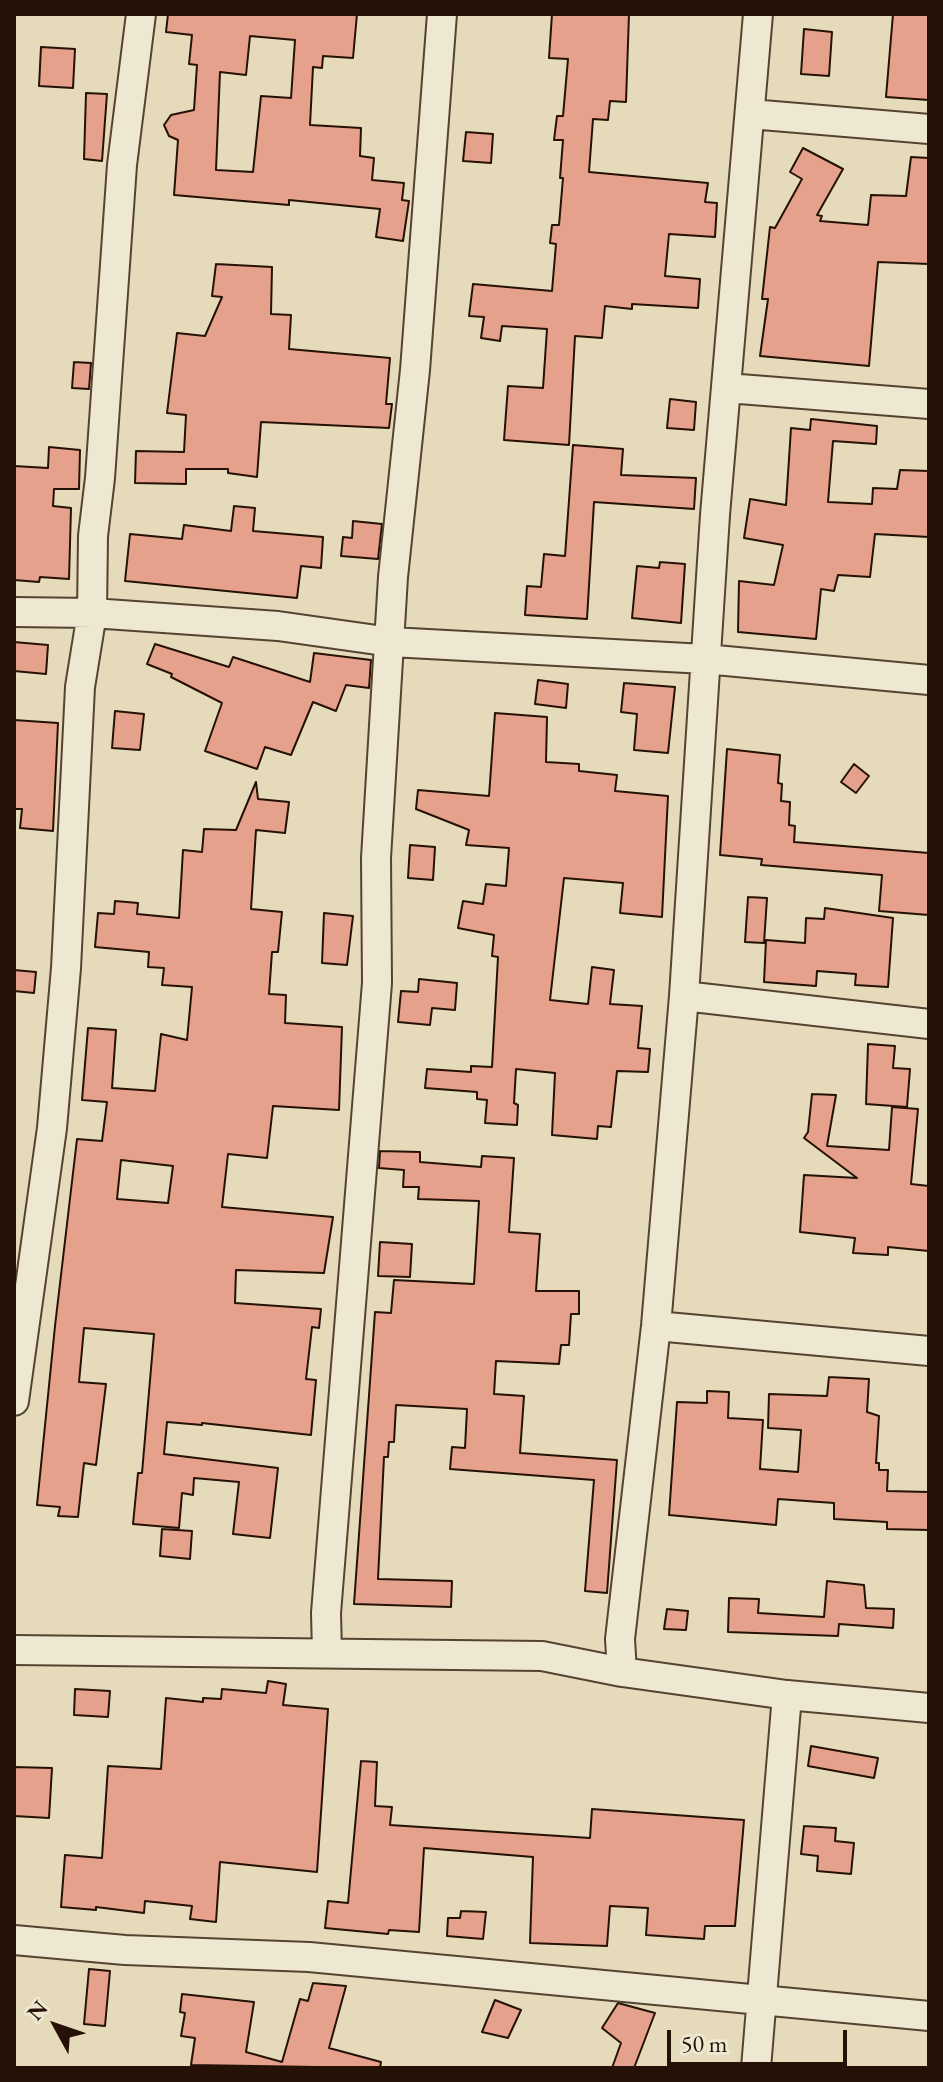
<!DOCTYPE html>
<html>
<head>
<meta charset="utf-8">
<style>
  body { margin:0 }
  #map { position:relative; width:943px; height:2082px; overflow:hidden; background:#e5dab9; font-family:"EB Garamond",serif }
  canvas { display:block }
  .frame { position:absolute; inset:0; border:16px solid #251105; pointer-events:none }
  .north { position:absolute; left:16px; top:1986px; width:80px; height:80px; -webkit-text-stroke:6px #eee7d2; paint-order:stroke; rotate:310deg; font-size:22px; font-weight:700; line-height:32px; text-align:center; color:#251105 }
  .north::after { content:''; display:block; margin:auto; width:28px; height:36px; background:#251105; clip-path:polygon(50% 0,100% 100%,50% 72%,0 100%) }
  .scale { position:absolute; left:667px; top:2030px; width:180px; height:36px; box-sizing:border-box; border:4px solid #251105; border-top:0; padding-left:10px; font-size:24px; line-height:28px; white-space:nowrap; color:#251105; -webkit-text-stroke:6px #eee7d2; paint-order:stroke }
</style>
</head>
<body>
<div id="map">
<canvas width="943" height="2082"></canvas>
<div class="frame"></div>
<div class="north">N</div>
<div class="scale">50 m</div>
</div>
<script>
const ctx = document.querySelector('canvas').getContext('2d');
ctx.lineJoin = 'round';
function paint(path, color) {
  ctx.fillStyle = color;
  ctx.fill(path, 'evenodd');
}
function shape(rows) {
  const path = new Path2D();
  for (const r of rows) {
    path.moveTo(r[0], r[1]);
    for (let i = 2; i < r.length; i += 2) path.lineTo(r[i], r[i + 1]);
  }
  return path;
}
function strokePath(path, color, width, dash) {
  ctx.strokeStyle = color;
  ctx.lineWidth = width;
  ctx.lineCap = dash ? 'butt' : 'round';
  ctx.setLineDash(dash || []);
  ctx.stroke(path);
}
const building = shape([
  [168,14,357,14,353,58,323,56,322,68,313,67,310,125,361,128,360,156,374,158,372,180,404,183,402,200,409,201,403,241,376,237,380,209,289,200,289,205,174,195,178,140,169,136,164,125,171,115,194,110,197,65,189,64,192,35,166,32,168,14],
  [250,36,295,40,291,98,261,96,253,172,216,170,220,72,246,75,250,36],
  [552,14,629,14,626,102,610,101,608,120,593,119,589,172,708,183,705,202,717,203,715,237,669,234,665,276,700,279,698,308,632,304,632,309,605,306,602,338,575,336,569,445,504,440,508,386,543,388,547,329,502,326,500,341,481,338,484,317,469,316,473,284,552,291,556,244,550,243,552,225,559,225,563,178,560,178,563,140,554,140,557,116,563,116,568,59,549,58,552,14],
  [893,14,929,14,929,100,886,97,893,14],
  [804,29,832,32,829,76,801,74,804,29],
  [41,47,75,49,73,88,39,86,41,47],
  [86,93,107,94,102,161,84,159,86,93],
  [466,132,493,134,491,163,463,161,466,132],
  [803,148,843,169,817,215,822,216,820,221,868,225,871,195,906,196,911,157,929,158,929,264,878,262,869,366,760,356,768,299,762,299,770,227,775,228,802,179,790,172,803,148],
  [216,264,272,267,271,314,291,315,289,349,390,358,386,404,392,404,389,428,261,422,257,477,228,473,228,469,186,469,186,484,135,483,136,451,184,452,186,415,167,413,177,333,205,336,222,297,212,296,216,264],
  [74,362,91,363,89,389,72,388,74,362],
  [670,399,696,402,694,430,667,428,670,399],
  [811,419,877,426,876,444,833,441,828,502,872,504,873,488,897,489,900,470,929,471,929,537,875,534,870,577,838,575,834,591,821,589,816,639,738,632,739,581,774,585,783,545,744,538,750,499,786,505,791,428,810,430,811,419],
  [573,445,623,449,621,475,696,478,694,509,594,502,587,619,525,615,527,586,541,587,544,554,565,556,573,445],
  [49,447,80,450,79,489,54,489,53,506,71,508,69,579,40,577,39,582,14,580,14,466,48,468,49,447],
  [234,506,255,508,253,531,323,537,321,568,301,566,297,598,125,581,130,534,182,539,184,525,231,531,234,506],
  [353,521,382,524,378,559,341,556,343,537,352,538,353,521],
  [660,562,685,564,681,623,632,618,637,566,659,568,660,562],
  [14,642,48,645,46,674,14,671,14,642],
  [155,644,229,667,233,657,310,682,314,653,371,660,369,688,346,685,336,711,313,702,291,755,265,747,257,769,205,751,222,703,171,677,172,674,147,664,155,644],
  [538,680,568,684,566,708,535,704,538,680],
  [624,683,675,687,668,753,634,750,637,714,621,712,624,683],
  [115,711,144,714,140,750,112,748,115,711],
  [495,713,547,717,546,762,579,764,579,771,617,775,615,791,668,796,662,917,620,913,623,883,564,878,550,1000,588,1004,592,967,614,970,610,1004,642,1006,638,1048,650,1049,648,1072,617,1071,611,1127,598,1126,597,1139,552,1135,555,1073,516,1069,514,1103,518,1105,517,1125,485,1123,487,1100,477,1099,477,1092,425,1088,427,1069,471,1072,471,1066,492,1067,498,957,492,956,494,935,458,928,463,901,483,904,486,884,506,886,509,848,466,845,469,830,416,809,418,790,489,796,495,713],
  [14,720,58,723,53,831,20,828,22,809,14,809,14,720],
  [727,749,780,755,778,783,782,784,781,801,790,802,789,825,795,826,794,842,929,853,929,915,879,911,882,875,761,865,762,859,720,855,727,749],
  [854,764,869,776,856,793,841,782,854,764],
  [256,782,258,799,289,802,285,833,256,830,251,909,282,912,278,952,272,952,269,994,286,995,285,1023,342,1027,339,1110,273,1106,267,1158,228,1154,222,1207,333,1217,324,1273,236,1270,235,1303,321,1309,319,1328,312,1327,306,1379,316,1380,311,1435,202,1423,202,1425,167,1422,164,1454,278,1468,270,1538,233,1534,239,1482,194,1478,193,1495,182,1493,179,1528,133,1524,138,1473,142,1473,154,1334,84,1328,79,1382,106,1384,96,1465,84,1463,78,1517,58,1516,60,1507,37,1505,55,1326,77,1139,102,1141,107,1102,82,1100,88,1028,116,1030,112,1088,155,1091,161,1034,187,1040,192,987,162,985,164,968,148,967,149,952,95,947,98,913,114,914,115,901,138,903,137,914,179,918,183,850,202,852,204,829,236,830,256,782],
  [121,1160,173,1166,168,1203,117,1199,121,1160],
  [410,845,435,847,433,880,408,878,410,845],
  [748,897,767,898,764,943,745,942,748,897],
  [825,908,893,918,888,987,855,985,856,974,817,971,816,986,764,982,766,940,805,943,806,918,824,919,825,908],
  [324,913,353,916,347,965,322,963,324,913],
  [14,970,36,972,34,993,14,991,14,970],
  [419,979,457,983,455,1010,432,1008,430,1025,398,1022,401,991,418,992,419,979],
  [868,1044,895,1046,893,1068,910,1069,907,1107,866,1104,868,1044],
  [812,1094,836,1095,827,1146,889,1150,892,1107,918,1109,911,1184,929,1186,929,1251,888,1247,888,1255,853,1253,855,1238,800,1232,804,1175,857,1178,804,1138,808,1132,812,1094],
  [380,1151,420,1152,420,1162,481,1167,482,1156,514,1158,509,1232,540,1234,536,1291,579,1291,579,1314,571,1314,569,1345,561,1345,559,1364,496,1361,494,1394,524,1396,520,1453,617,1460,607,1593,585,1591,594,1480,450,1469,452,1447,465,1448,467,1409,396,1405,394,1442,389,1442,388,1457,384,1457,378,1579,452,1581,451,1607,354,1604,375,1312,391,1313,394,1280,474,1284,479,1201,418,1199,419,1187,403,1187,404,1170,379,1168,380,1151],
  [380,1242,412,1244,410,1277,378,1276,380,1242],
  [829,1377,869,1379,867,1412,879,1416,876,1463,879,1463,879,1470,888,1470,887,1491,929,1492,929,1530,887,1529,887,1522,834,1519,834,1503,778,1499,776,1525,669,1515,677,1402,707,1403,707,1391,729,1392,728,1418,763,1420,760,1469,798,1472,801,1430,768,1428,769,1394,827,1396,829,1377],
  [162,1529,192,1531,190,1559,160,1556,162,1529],
  [827,1581,864,1585,866,1608,894,1609,893,1628,839,1624,838,1636,728,1632,729,1598,759,1599,758,1613,824,1617,827,1581],
  [667,1609,688,1611,686,1630,664,1629,667,1609],
  [268,1681,286,1684,283,1705,328,1709,317,1872,220,1862,216,1922,190,1919,192,1906,145,1901,144,1913,96,1907,96,1910,61,1907,65,1855,102,1858,108,1766,161,1769,166,1698,203,1702,203,1698,221,1699,222,1689,266,1693,268,1681],
  [75,1689,110,1691,108,1717,74,1715,75,1689],
  [811,1746,878,1758,874,1778,808,1766,811,1746],
  [361,1761,377,1762,375,1806,392,1807,390,1825,590,1838,592,1809,744,1820,735,1926,705,1926,704,1939,646,1935,648,1908,610,1906,607,1946,530,1943,533,1857,424,1848,419,1932,389,1930,388,1934,325,1928,328,1901,348,1903,361,1761],
  [14,1767,52,1768,49,1818,14,1816,14,1767],
  [804,1826,836,1828,835,1841,854,1843,851,1874,817,1871,818,1856,801,1854,804,1826],
  [461,1911,486,1912,483,1939,447,1936,448,1918,460,1918,461,1911],
  [89,1969,110,1971,105,2026,84,2024,89,1969],
  [313,1983,346,1986,329,2048,381,2062,380,2068,191,2065,195,2038,181,2036,185,2013,180,2012,182,1994,254,2002,246,2052,282,2062,300,1999,308,2001,313,1983],
  [495,2000,521,2010,508,2038,482,2032,495,2000],
  [618,2003,655,2013,634,2068,612,2068,621,2043,602,2028,618,2003]
]);
const minor = shape([
  [750,114,929,129],
  [727,388,929,404],
  [14,612,92,613,278,626,391,642,705,659,929,680],
  [684,996,929,1024],
  [656,1326,929,1351],
  [14,1401,52,1128,66,968,80,687,92,613,93,536,100,478,122,165,141,14],
  [14,1650,542,1656,622,1672,787,1695,929,1708],
  [327,1652,326,1613,377,983,376,858,393,577,415,370,442,14],
  [622,1672,620,1639,656,1326,684,996,715,515,758,14],
  [14,1940,125,1950,309,1957,929,2016],
  [756,2068,787,1695]
]);
paint(building, '#e5a18b');
strokePath(building, '#251105', 2);
strokePath(minor, '#554332', 32);
strokePath(minor, '#eee7d2', 28);
</script>
</body>
</html>
